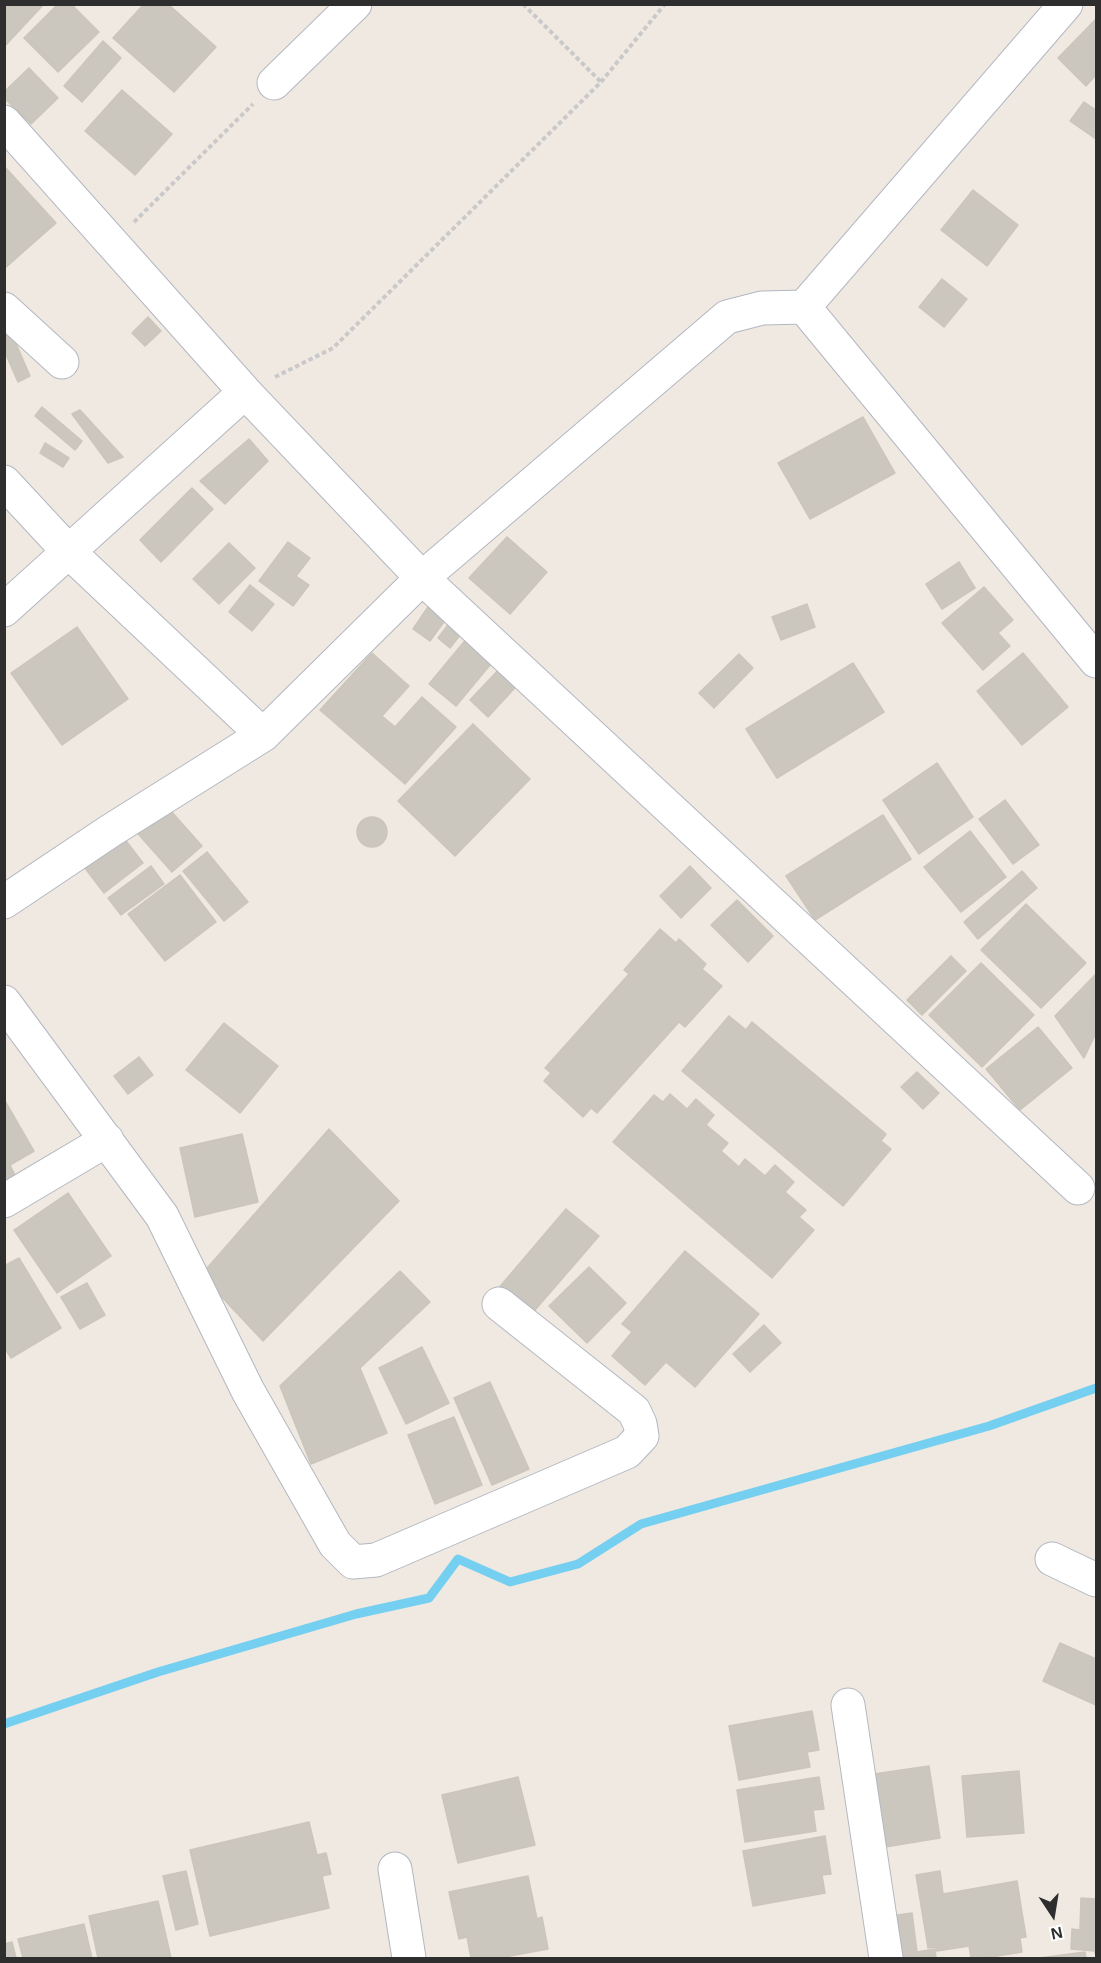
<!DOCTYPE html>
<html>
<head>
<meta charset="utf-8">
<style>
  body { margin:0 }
  #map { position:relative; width:1101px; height:1963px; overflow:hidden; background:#efe9e1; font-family:Helvetica,sans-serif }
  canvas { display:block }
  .frame { position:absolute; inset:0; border:6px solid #2e2e2e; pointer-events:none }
  .north { position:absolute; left:1023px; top:1885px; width:60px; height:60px; -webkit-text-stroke:4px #fff; paint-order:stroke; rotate:168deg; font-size:16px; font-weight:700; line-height:24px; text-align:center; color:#2e2e2e }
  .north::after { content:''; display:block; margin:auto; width:21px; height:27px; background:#2e2e2e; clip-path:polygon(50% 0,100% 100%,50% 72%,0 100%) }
</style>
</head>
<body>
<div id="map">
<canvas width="1101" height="1963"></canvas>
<div class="frame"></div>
<div class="north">N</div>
</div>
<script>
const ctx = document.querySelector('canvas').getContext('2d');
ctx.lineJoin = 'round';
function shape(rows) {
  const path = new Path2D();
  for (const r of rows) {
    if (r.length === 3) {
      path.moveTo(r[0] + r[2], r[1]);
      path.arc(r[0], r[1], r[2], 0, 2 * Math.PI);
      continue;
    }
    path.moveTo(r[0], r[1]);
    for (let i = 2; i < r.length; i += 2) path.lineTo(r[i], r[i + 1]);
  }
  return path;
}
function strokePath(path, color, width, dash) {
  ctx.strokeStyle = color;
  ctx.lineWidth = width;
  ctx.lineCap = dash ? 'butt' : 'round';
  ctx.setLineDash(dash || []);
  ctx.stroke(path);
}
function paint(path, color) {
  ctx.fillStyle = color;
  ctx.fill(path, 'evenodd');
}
const stream = shape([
  [4,1724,158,1672,356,1614,429,1598,458,1559,510,1582,578,1564,641,1524,989,1426,1096,1388]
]);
const building = shape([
  [4,4,44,4,4,47,4,4],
  [58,4,71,4,99,32,58,72,24,38,58,4],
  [144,4,168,4,216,47,174,92,113,38,144,4],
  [1096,19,1096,75,1086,86,1058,58,1096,19],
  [103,41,121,58,82,102,64,86,103,41],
  [29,68,58,98,31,124,4,98,4,92,29,68],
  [122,90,172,134,135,175,85,131,122,90],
  [1084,102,1096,110,1096,139,1070,121,1084,102],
  [4,166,56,223,4,269,4,166],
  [973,190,1018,225,987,266,941,230,973,190],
  [942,279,967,299,944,327,919,307,942,279],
  [4,316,30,376,18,382,4,350,4,316],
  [148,317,161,331,145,346,132,333,148,317],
  [42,407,82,441,75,450,35,416,42,407],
  [80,410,123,457,108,463,72,414,80,410],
  [863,417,895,473,810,519,778,463,863,417],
  [249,439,268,461,225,504,200,481,249,439],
  [45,443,69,458,63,467,40,453,45,443],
  [192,488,213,509,161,562,140,540,192,488],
  [507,537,547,572,510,614,469,578,507,537],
  [288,542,310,558,296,576,309,585,293,606,259,581,288,542],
  [229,543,255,568,219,604,193,579,229,543],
  [959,562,975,588,942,609,926,584,959,562],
  [250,585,274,604,252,631,229,612,250,585],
  [984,587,1013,620,998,633,1010,646,983,670,942,623,984,587],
  [807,604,815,627,781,640,772,617,807,604],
  [428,607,446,619,430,641,413,629,428,607],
  [451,621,464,630,450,648,438,638,451,621],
  [77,627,128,699,62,745,11,673,77,627],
  [468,637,495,659,456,706,429,684,468,637],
  [372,653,409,686,382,716,395,727,422,697,456,727,405,784,320,710,372,653],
  [1023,653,1068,707,1022,745,977,691,1023,653],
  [739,654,753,668,714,708,699,693,739,654],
  [505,663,523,679,488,717,470,700,505,663],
  [853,663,884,712,777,778,746,729,853,663],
  [473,724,530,779,455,856,398,801,473,724],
  [937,763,973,817,919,854,883,800,937,763],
  [1005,800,1039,845,1013,864,979,819,1005,800],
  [162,801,202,846,172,872,132,827,162,801],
  [883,815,911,859,815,920,786,876,883,815],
  [372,832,15],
  [117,829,143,863,104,893,78,859,117,829],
  [970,831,1006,877,961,912,924,867,970,831],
  [207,852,248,902,224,921,183,871,207,852],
  [151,866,164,884,121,915,108,898,151,866],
  [690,866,711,888,681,918,660,896,690,866],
  [1022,871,1037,888,978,939,964,922,1022,871],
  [180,875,216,922,165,961,128,914,180,875],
  [737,900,773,936,748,962,711,925,737,900],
  [1026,904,1086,963,1041,1008,981,950,1026,904],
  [660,929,676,943,679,939,706,964,702,969,722,986,685,1027,679,1022,597,1113,591,1108,583,1117,544,1081,551,1073,545,1068,629,974,624,970,660,929],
  [951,956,966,971,922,1015,907,1000,951,956],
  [981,963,1034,1015,982,1067,929,1015,981,963],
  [1095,975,1096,1033,1084,1058,1055,1016,1095,975],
  [729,1016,746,1030,752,1022,886,1134,881,1141,891,1149,843,1206,682,1071,729,1016],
  [224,1023,278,1066,240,1113,186,1070,224,1023],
  [1038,1027,1072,1068,1020,1110,986,1069,1038,1027],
  [139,1057,153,1075,128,1094,114,1076,139,1057],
  [917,1072,939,1093,923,1109,901,1087,917,1072],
  [670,1094,687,1109,696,1099,714,1115,706,1125,728,1143,721,1151,739,1167,745,1159,765,1176,775,1165,794,1182,785,1192,806,1210,799,1217,814,1230,772,1278,613,1142,654,1095,663,1102,670,1094],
  [4,1099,34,1151,10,1165,15,1175,4,1181,4,1099],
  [329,1129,399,1201,263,1341,201,1275,329,1129],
  [242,1134,258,1202,195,1217,180,1148,242,1134],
  [68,1193,111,1256,57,1293,14,1230,68,1193],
  [566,1209,599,1236,529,1317,497,1290,566,1209],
  [685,1251,759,1314,695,1387,666,1362,645,1385,612,1356,632,1332,622,1324,685,1251],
  [19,1258,61,1328,11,1358,4,1347,4,1266,19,1258],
  [589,1267,626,1303,587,1343,549,1306,589,1267],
  [400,1271,430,1302,360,1368,387,1433,311,1464,280,1386,400,1271],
  [87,1283,105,1315,80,1329,61,1297,87,1283],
  [764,1325,781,1343,750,1372,733,1354,764,1325],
  [422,1347,449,1403,406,1424,379,1368,422,1347],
  [490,1382,529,1469,492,1485,454,1398,490,1382],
  [454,1417,482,1485,435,1504,408,1435,454,1417],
  [1060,1643,1096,1659,1096,1705,1043,1681,1060,1643],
  [812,1711,819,1750,807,1752,810,1767,739,1780,729,1726,812,1711],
  [929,1766,940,1838,885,1847,874,1774,929,1766],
  [1019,1771,1024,1833,967,1837,962,1776,1019,1771],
  [518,1777,535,1845,458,1863,442,1795,518,1777],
  [819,1777,824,1809,813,1810,816,1831,745,1842,737,1790,819,1777],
  [309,1822,317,1855,326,1853,331,1874,322,1876,329,1908,210,1936,190,1850,309,1822],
  [825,1836,831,1874,822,1875,825,1893,753,1906,743,1851,825,1836],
  [186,1871,198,1924,176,1930,163,1876,186,1871],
  [940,1871,943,1894,1017,1881,1026,1937,1020,1938,1022,1952,985,1958,971,1958,969,1946,937,1951,936,1947,928,1948,916,1875,940,1871],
  [528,1876,537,1919,542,1917,548,1949,499,1958,471,1958,467,1937,459,1939,449,1892,528,1876],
  [1081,1898,1096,1899,1096,1953,1095,1953,1095,1951,1071,1949,1072,1929,1080,1930,1081,1898],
  [158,1901,171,1958,98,1958,89,1916,158,1901],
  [912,1913,917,1952,935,1949,936,1958,890,1958,884,1917,912,1913],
  [84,1924,92,1958,23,1958,18,1939,84,1924],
  [12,1942,16,1958,4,1958,4,1944,12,1942],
  [1085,1952,1086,1958,1040,1958,1085,1952]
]);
const path = shape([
  [523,4,601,82],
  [134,222,253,104],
  [275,377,333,348,601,82,665,4]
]);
const minor = shape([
  [274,83,355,4],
  [4,122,245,392,422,578,1078,1188],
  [804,307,1096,661],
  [4,309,62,362],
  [4,482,69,552,263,735],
  [4,610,245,392],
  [4,902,110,831,263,735,422,578,727,317,762,308,804,307,1066,4],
  [4,1002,162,1216,248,1391,335,1544,353,1562,376,1560,627,1452,642,1436,640,1424,634,1411,499,1304],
  [4,1201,107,1140],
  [1052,1559,1096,1580],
  [848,1705,886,1958],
  [395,1869,409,1958]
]);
strokePath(stream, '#75cff0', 9);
paint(building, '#cbc7bf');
strokePath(building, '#cbc5ba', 1.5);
strokePath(minor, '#b4b7c1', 35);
strokePath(path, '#c9c9c9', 4, [4.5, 3]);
strokePath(minor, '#fff', 33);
</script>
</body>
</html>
